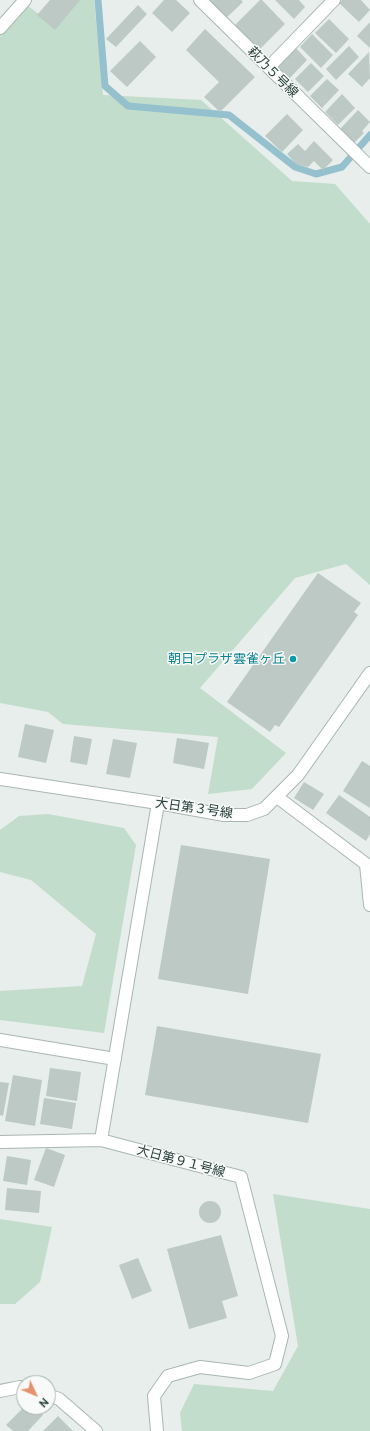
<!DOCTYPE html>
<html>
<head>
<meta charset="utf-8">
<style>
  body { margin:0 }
  #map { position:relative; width:370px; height:1431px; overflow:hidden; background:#e7eeeb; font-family:Ubuntu,sans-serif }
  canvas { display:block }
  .north { position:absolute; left:16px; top:1375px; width:40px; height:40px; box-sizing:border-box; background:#f7faf9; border:1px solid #a4afad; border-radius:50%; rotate:134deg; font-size:11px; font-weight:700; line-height:16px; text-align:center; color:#273f3a }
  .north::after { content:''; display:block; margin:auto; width:14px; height:18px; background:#e6916d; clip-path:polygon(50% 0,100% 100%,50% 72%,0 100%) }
</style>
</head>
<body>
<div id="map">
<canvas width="370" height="1431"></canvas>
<div class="north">N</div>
</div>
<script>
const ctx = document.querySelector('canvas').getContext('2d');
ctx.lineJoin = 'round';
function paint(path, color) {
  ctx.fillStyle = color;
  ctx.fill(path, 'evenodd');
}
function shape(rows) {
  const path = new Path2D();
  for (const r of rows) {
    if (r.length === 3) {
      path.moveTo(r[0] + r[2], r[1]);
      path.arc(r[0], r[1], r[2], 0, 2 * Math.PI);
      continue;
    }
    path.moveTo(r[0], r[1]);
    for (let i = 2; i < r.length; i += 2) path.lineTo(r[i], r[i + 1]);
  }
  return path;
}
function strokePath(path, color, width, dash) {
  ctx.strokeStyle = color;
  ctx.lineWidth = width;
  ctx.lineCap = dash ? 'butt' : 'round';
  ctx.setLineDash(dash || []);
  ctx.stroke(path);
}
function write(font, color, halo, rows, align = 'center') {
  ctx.font = font + ' Ubuntu,"Noto Sans JP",sans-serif';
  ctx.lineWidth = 3;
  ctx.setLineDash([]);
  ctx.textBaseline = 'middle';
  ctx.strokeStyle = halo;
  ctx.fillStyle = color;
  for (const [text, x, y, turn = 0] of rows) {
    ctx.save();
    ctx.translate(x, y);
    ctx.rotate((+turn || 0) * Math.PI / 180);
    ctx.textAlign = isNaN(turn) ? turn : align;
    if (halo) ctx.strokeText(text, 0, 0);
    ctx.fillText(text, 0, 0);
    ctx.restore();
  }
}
const green = shape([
  [71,0,94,0,103,95,201,100,292,181,335,184,370,224,370,585,346,564,295,578,200,688,286,753,252,789,208,794,218,737,63,724,48,712,0,703,0,34,28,6,51,23],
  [48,814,124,828,136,845,104,1033,0,1020,0,991,82,986,96,934,31,880,0,872,0,830,19,816],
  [273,1194,370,1209,370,1431,182,1431,180,1413,194,1384,273,1391,298,1346],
  [0,1219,52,1227,40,1282,15,1304,0,1304]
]);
const stream = shape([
  [98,0,105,86,128,106,229,115,295,167,316,174,342,167,370,135]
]);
const building = shape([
  [50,0,80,0,55,30,37,15],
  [164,0,176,0,190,13,172,32,152,13],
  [206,0,241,0,243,2,225,19],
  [260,0,262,0,285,24,258,51,234,26],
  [275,0,299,0,305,7,294,19],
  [342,0,361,0,370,10,359,22,339,3],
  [138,5,147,14,116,47,106,39],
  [329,19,349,39,336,53,315,33],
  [370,22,370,48,357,36],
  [205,29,255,77,220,112,204,97,219,82,186,50],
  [312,34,333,55,321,68,300,47],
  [140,41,156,57,127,87,110,71],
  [349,46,359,57,336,80,326,69],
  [295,47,307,60,288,80,275,68],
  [369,52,370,78,362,87,348,74],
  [311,63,324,76,308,92,295,79],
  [327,79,339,90,322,108,310,96],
  [342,94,355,108,338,125,325,112],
  [358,110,370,122,362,131,364,133,354,143,340,129],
  [287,114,303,130,282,152,265,136],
  [314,141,333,160,323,170,314,161,308,167,296,164,287,154,298,144,305,151],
  [318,573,361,603,354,612,358,615,279,727,275,725,270,732,227,702],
  [25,724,54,730,46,763,18,757],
  [74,736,92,739,87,765,70,762],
  [177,738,209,743,204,769,173,763],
  [113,739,137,743,130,778,106,774],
  [362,761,370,766,370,808,343,791],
  [304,782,324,794,313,810,294,798],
  [339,795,370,817,370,834,366,841,326,813],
  [181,845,270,859,248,994,158,979],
  [157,1026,321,1054,308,1123,145,1095],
  [50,1068,81,1072,77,1101,46,1096],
  [13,1075,42,1080,35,1126,5,1121],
  [0,1082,9,1083,3,1116,0,1115],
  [44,1098,76,1103,72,1129,40,1124],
  [46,1148,65,1155,54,1187,34,1180],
  [7,1156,31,1160,27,1185,3,1181],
  [7,1188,41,1191,39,1213,5,1210],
  [210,1212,11],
  [221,1235,238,1296,222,1301,227,1318,189,1329,167,1249],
  [138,1258,152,1291,132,1299,119,1265],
  [24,1407,35,1407,43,1415,28,1431,13,1431,6,1425],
  [58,1416,73,1431,43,1431]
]);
const service = shape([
  [277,797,366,864,370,905]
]);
const minor = shape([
  [200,0,370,167],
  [0,28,25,0],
  [269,67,334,0],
  [0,1040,115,1059],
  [0,1142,101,1140],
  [0,1391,20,1387,24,1388],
  [48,1395,59,1399,96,1431],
  [157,1431,154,1396,168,1376,200,1367,249,1373,275,1364,282,1336,241,1177,101,1140,158,803]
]);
const tertiary = shape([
  [0,779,158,803,224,815,247,815,264,809,298,775,370,673]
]);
const markers = [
  [293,659,4,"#0f9aa8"]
];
const streetNames = [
  ["萩乃５号線",273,72,45],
  ["大日第３号線",194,808,8],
  ["大日第９１号線",181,1161,15]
];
const cultureNames = [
  ["朝日プラザ雲雀ヶ丘",285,659]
];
paint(green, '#c2ddcb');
strokePath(stream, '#94c1cd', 7);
paint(building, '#bcc9c4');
strokePath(service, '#aab6b2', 14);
strokePath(minor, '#aab6b2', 14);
strokePath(tertiary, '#aab6b2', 14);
strokePath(service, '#fff', 12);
strokePath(minor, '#fff', 12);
strokePath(tertiary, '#fff', 12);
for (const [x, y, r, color] of markers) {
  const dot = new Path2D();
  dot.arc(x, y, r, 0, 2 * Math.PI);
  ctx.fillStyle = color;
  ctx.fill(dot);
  strokePath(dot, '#f7faf9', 1.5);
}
write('13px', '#273f3a', '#f7faf9', streetNames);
write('13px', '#0d838f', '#f7faf9', cultureNames, 'right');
</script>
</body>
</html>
